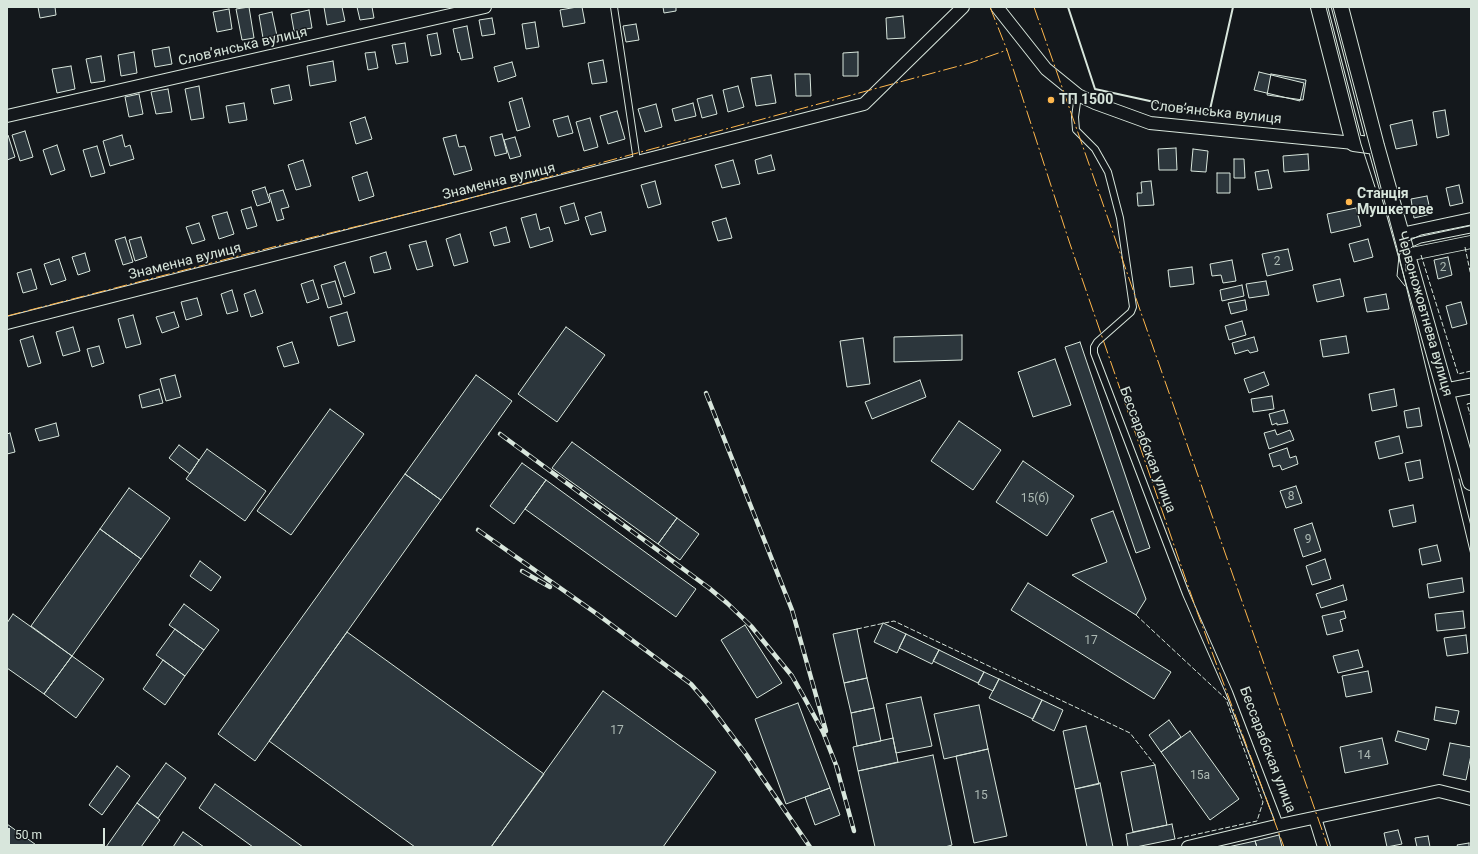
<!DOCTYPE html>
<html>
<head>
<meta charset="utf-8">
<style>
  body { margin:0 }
  #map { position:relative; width:1478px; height:854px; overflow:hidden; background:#14181c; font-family:Roboto,sans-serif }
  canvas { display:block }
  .frame { position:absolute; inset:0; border:8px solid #d8e6dc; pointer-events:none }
  .scale { position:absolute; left:8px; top:828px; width:97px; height:18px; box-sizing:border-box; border:2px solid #d8e6dc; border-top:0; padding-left:5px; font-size:12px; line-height:14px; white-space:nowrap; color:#d8e6dc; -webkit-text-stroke:3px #14181c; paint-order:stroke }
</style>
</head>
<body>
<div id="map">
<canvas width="1478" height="854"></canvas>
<div class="frame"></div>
<div class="scale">50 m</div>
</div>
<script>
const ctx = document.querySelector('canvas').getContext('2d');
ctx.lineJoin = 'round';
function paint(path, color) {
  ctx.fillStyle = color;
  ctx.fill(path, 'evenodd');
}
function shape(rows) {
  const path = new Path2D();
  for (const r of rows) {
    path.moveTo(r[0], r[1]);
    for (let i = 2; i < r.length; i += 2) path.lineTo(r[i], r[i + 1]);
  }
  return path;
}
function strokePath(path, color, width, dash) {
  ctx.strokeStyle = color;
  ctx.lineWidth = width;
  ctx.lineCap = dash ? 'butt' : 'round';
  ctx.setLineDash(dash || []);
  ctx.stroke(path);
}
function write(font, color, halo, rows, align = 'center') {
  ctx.font = font + ' Roboto,sans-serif';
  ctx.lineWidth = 3;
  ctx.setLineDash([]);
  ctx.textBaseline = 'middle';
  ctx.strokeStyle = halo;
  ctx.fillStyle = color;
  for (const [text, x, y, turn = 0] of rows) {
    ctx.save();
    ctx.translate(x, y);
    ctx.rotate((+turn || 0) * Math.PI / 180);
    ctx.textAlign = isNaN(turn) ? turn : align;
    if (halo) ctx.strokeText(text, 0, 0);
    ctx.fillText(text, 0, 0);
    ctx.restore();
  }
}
const building = shape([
  [38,7,55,7,56,15,40,18,38,7],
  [249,7,254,38,242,40,236,9,249,7],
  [324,7,342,7,345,21,327,25,324,7],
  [357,7,372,7,374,18,360,20,357,7],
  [577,7,582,7,585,23,563,27,560,10,577,7],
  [663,7,676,7,676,11,664,13,663,7],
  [229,9,232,29,217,32,213,12,229,9],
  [309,10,312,28,294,31,291,14,309,10],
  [272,12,277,36,263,38,259,15,272,12],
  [903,16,905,38,887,39,886,18,903,16],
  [492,18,495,34,482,36,479,20,492,18],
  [535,22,539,47,526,49,522,24,535,22],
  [636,24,639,40,626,42,623,26,636,24],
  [467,26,473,58,461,60,459,52,458,53,453,29,467,26],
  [437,33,441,54,431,56,427,35,437,33],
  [405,43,408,62,396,64,392,45,405,43],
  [169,47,172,64,155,67,152,50,169,47],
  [134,52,137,73,121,76,118,55,134,52],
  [375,52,378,68,368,70,365,53,375,52],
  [858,52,858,76,843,76,843,53,858,52],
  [101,56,105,81,91,83,86,59,101,56],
  [603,60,607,82,592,84,588,63,603,60],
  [333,61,336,81,310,86,307,66,333,61],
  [512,62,516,76,498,82,494,67,512,62],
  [71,66,75,89,57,93,52,69,71,66],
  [1259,72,1304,83,1300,101,1254,90,1259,72],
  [795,74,810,74,811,96,796,96,795,74],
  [1271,74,1306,80,1303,100,1267,95,1271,74],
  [771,75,776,103,756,106,751,78,771,75],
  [289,85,292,100,274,104,271,89,289,85],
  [199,86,204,118,191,120,185,89,199,86],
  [738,86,744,107,728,112,723,90,738,86],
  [168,89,172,112,156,114,151,92,168,89],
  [139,94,143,114,129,117,125,97,139,94],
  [712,95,717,114,702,118,697,99,712,95],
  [522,98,530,127,517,131,509,102,522,98],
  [244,103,247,120,229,123,226,106,244,103],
  [693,103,696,116,675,121,672,109,693,103],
  [656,104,662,127,645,132,638,109,656,104],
  [1445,110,1449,135,1437,138,1433,112,1445,110],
  [617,111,625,139,608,144,600,116,617,111],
  [568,116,573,133,558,137,553,120,568,116],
  [365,117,372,139,356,144,350,122,365,117],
  [590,118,598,147,584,151,576,122,590,118],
  [1412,120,1417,145,1396,149,1390,125,1412,120],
  [25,131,33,157,20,161,12,135,25,131],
  [502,134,507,153,495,156,490,137,502,134],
  [7,135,8,135,15,157,7,160,7,135],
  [122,135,125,147,130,145,134,159,110,166,103,141,122,135],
  [456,135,459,147,465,146,472,170,454,175,443,138,456,135],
  [515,137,521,156,510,159,504,140,515,137],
  [57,145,65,170,51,175,43,150,57,145],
  [97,146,105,173,91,177,83,150,97,146],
  [1176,148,1177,170,1159,170,1158,149,1176,148],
  [1193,149,1208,151,1206,172,1191,171,1193,149],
  [1308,154,1309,170,1284,172,1283,156,1308,154],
  [771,155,775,170,758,174,755,160,771,155],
  [1234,159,1244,159,1245,178,1234,178,1234,159],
  [303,160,311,186,296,190,288,165,303,160],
  [733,160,740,184,722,188,715,165,733,160],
  [1268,170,1272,188,1258,190,1255,172,1268,170],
  [367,172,374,196,359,201,352,177,367,172],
  [1217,173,1230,173,1230,193,1217,193,1217,173],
  [655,181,661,204,648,208,641,185,655,181],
  [1151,181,1154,205,1138,206,1137,193,1142,193,1141,182,1151,181],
  [1459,185,1463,203,1450,206,1446,188,1459,185],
  [265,187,270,202,257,206,252,191,265,187],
  [283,190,289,207,281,209,284,219,277,221,269,194,283,190],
  [1427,196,1431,214,1414,218,1411,199,1427,196],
  [574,203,579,220,565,224,560,207,574,203],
  [251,207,257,226,247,229,241,210,251,207],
  [1356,208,1361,226,1331,233,1327,214,1356,208],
  [227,212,234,234,219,239,212,216,227,212],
  [601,212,606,231,591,235,585,217,601,212],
  [536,214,540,230,549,227,553,241,530,248,521,218,536,214],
  [726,218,732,238,718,241,712,222,726,218],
  [199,223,205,240,192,244,186,227,199,223],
  [506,227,510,242,494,246,490,232,506,227],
  [460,234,468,262,454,266,446,239,460,234],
  [125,237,133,262,123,265,115,240,125,237],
  [141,237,147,257,135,261,129,240,141,237],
  [1368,239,1373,257,1354,262,1349,244,1368,239],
  [426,241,433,266,417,270,409,245,426,241],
  [1288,249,1293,270,1267,276,1262,254,1288,249],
  [386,252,391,269,374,273,370,257,386,252],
  [85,253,90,271,78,275,72,257,85,253],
  [1448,257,1452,275,1438,279,1434,260,1448,257],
  [59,259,66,280,51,285,44,264,59,259],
  [1232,260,1236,281,1223,283,1221,275,1212,276,1210,264,1232,260],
  [345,262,355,293,344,297,334,266,345,262],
  [1192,267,1194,284,1170,287,1168,270,1192,267],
  [31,269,37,289,23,293,17,273,31,269],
  [1340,279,1344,296,1317,302,1313,285,1340,279],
  [313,280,319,299,307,303,301,284,313,280],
  [335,281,342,304,328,308,321,285,335,281],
  [1266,281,1269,295,1249,298,1246,284,1266,281],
  [1242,285,1244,296,1222,301,1220,290,1242,285],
  [232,290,238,311,227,314,221,294,232,290],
  [255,290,263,313,251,317,244,294,255,290],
  [1386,294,1389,309,1367,312,1364,298,1386,294],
  [197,298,202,315,186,320,181,302,197,298],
  [1245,300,1247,310,1231,314,1228,303,1245,300],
  [1461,302,1467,324,1452,328,1446,306,1461,302],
  [174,312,179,327,162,333,156,317,174,312],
  [347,312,355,341,338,346,330,317,347,312],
  [133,315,141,344,126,348,118,319,133,315],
  [1242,321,1246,335,1229,340,1225,326,1242,321],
  [73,327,80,351,63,356,56,332,73,327],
  [566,327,605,355,557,422,518,394,566,327],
  [962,335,962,360,894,362,894,337,962,335],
  [33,336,41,363,28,367,20,340,33,336],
  [1346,336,1349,353,1323,357,1320,340,1346,336],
  [1254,337,1258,351,1250,353,1248,350,1235,354,1232,343,1254,337],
  [863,338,870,384,847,387,840,341,863,338],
  [292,342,299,363,284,367,277,347,292,342],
  [1080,342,1150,548,1136,553,1065,347,1080,342],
  [99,346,104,363,92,367,87,349,99,346],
  [1055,359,1071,405,1033,417,1018,372,1055,359],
  [1264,372,1269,385,1249,393,1244,379,1264,372],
  [175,375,181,397,166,401,160,379,175,375],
  [476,375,512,401,441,500,405,474,476,375],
  [920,380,926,397,872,419,865,402,920,380],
  [159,389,163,403,142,408,139,395,159,389],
  [1394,389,1397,406,1372,411,1369,394,1394,389],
  [1272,396,1274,409,1253,412,1251,399,1272,396],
  [1419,408,1422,426,1407,428,1404,411,1419,408],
  [330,409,364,434,291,535,257,511,330,409],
  [1284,410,1288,423,1277,425,1277,423,1272,425,1269,414,1284,410],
  [959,421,1001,450,973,490,931,461,959,421],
  [56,423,59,436,39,441,35,429,56,423],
  [1275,430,1277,435,1290,430,1294,440,1269,449,1264,433,1275,430],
  [10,433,15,452,7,454,7,434,10,433],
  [1399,436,1403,453,1379,459,1375,442,1399,436],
  [572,442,677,518,658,544,552,468,572,442],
  [179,445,199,460,190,474,169,458,179,445],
  [1287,448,1290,458,1296,456,1298,464,1282,470,1280,465,1273,467,1269,454,1287,448],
  [207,449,266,491,245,521,186,479,207,449],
  [1420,460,1423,478,1409,481,1405,463,1420,460],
  [1023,461,1074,496,1047,536,996,502,1023,461],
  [522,463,546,480,514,524,490,506,522,463],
  [405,474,441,500,255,761,218,734,405,474],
  [546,480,696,589,676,617,525,509,546,480],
  [1296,486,1302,503,1286,508,1280,491,1296,486],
  [129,488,170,518,141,559,100,529,129,488],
  [1413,505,1416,522,1393,527,1389,510,1413,505],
  [1113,511,1146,599,1136,615,1072,575,1107,562,1091,519,1113,511],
  [677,518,699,534,680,560,658,544,677,518],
  [1312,523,1321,551,1303,557,1294,529,1312,523],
  [100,529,141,559,72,656,31,626,100,529],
  [1437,545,1441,561,1422,565,1419,549,1437,545],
  [1325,559,1331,579,1312,585,1306,566,1325,559],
  [200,561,221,577,211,591,190,576,200,561],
  [1462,578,1464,592,1429,598,1427,584,1462,578],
  [1028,583,1171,672,1154,699,1011,610,1028,583],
  [1343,585,1347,600,1321,608,1316,594,1343,585],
  [184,604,219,630,204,650,169,625,184,604],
  [1344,611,1346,618,1340,620,1343,631,1327,635,1322,616,1344,611],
  [1463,611,1465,628,1437,631,1435,614,1463,611],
  [13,614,72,656,44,694,7,668,7,623,13,614],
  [883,623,906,634,897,653,874,642,883,623],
  [745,625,782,683,757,698,721,640,745,625],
  [175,629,204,650,185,676,156,655,175,629],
  [857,629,867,678,844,683,833,634,857,629],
  [347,632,544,774,491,847,415,847,269,741,347,632],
  [906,634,939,650,932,664,899,648,906,634],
  [1466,635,1468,653,1447,656,1444,638,1466,635],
  [939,650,984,672,978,683,933,661,939,650],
  [1358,650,1363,667,1338,673,1333,656,1358,650],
  [72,656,104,679,76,718,44,694,72,656],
  [163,660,185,676,165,705,143,689,163,660],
  [1368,671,1372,692,1346,697,1342,676,1368,671],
  [984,672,999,679,993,691,978,684,984,672],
  [867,678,874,708,851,713,844,683,867,678],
  [999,679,1042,700,1033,719,989,698,999,679],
  [603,691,716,772,663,847,491,847,603,691],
  [921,697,932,746,896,753,886,704,921,697],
  [1042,700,1063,710,1054,731,1032,720,1042,700],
  [798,703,830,788,786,804,755,719,798,703],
  [979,705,988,749,944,759,934,714,979,705],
  [1436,707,1459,711,1456,724,1434,720,1436,707],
  [874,708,881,741,857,746,851,713,874,708],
  [1169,720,1181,737,1161,752,1149,735,1169,720],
  [1086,726,1099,784,1075,789,1063,731,1086,726],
  [1190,731,1239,799,1210,820,1161,752,1190,731],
  [1398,731,1429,739,1426,750,1395,741,1398,731],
  [893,738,898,762,858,771,853,747,893,738],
  [1382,738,1388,764,1345,773,1340,747,1382,738],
  [1450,743,1471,747,1471,755,1466,780,1443,775,1450,743],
  [988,749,1007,836,974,843,956,756,988,749],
  [933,755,952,845,945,847,875,847,858,771,933,755],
  [166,763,186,778,158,818,137,803,166,763],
  [1155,765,1167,825,1133,832,1121,772,1155,765],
  [117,766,130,776,102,815,89,805,117,766],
  [1100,783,1113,847,1087,847,1075,789,1100,783],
  [215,784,303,847,253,847,199,808,215,784],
  [830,788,840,815,815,825,805,797,830,788],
  [137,803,160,820,141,847,106,847,137,803],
  [7,824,39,847,7,847,7,824],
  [1172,824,1175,839,1136,847,1128,847,1126,834,1172,824],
  [1398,830,1402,844,1387,847,1384,833,1398,830],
  [183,832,204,847,173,847,183,832],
  [1279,835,1282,847,1257,847,1255,841,1279,835],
  [1428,836,1430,847,1417,847,1415,838,1428,836],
  [1255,841,1257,847,1228,847,1255,841],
  [1469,843,1469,847,1458,847,1457,845,1469,843]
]);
const service = shape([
  [614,7,637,161],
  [1078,95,1075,117,1076,130,1095,149,1108,172,1120,218,1133,307,1131,312,1097,342,1094,347,1094,353,1186,594,1229,692,1280,825]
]);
const minor = shape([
  [997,7,1046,69,1078,95,1095,103,1150,123,1354,143],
  [7,116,485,7],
  [1401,234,1471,219],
  [1407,255,1471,242],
  [7,323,864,104,963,7],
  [1315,818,1324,847],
  [1188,847,1280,825,1439,791,1471,799]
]);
const tertiary = shape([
  [1445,391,1471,386]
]);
const secondary = shape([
  [1319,7,1354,143,1376,146],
  [1340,7,1376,146,1471,482]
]);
const tram = shape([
  [1326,7,1361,144,1375,187],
  [1333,7,1399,256,1471,555],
  [1406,271,1406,252,1412,247,1421,243,1471,233],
  [1405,286,1397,276,1399,256,1404,243,1421,235,1471,225],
  [1459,479,1471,526]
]);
const rail = shape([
  [706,393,792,610,826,731],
  [500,434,709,588,727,603,751,626,792,676,805,699,823,732,838,770],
  [478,530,597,614,691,684,709,705,746,754,810,847],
  [522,571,550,587],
  [836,765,854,831]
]);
const fence = shape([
  [1465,247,1471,276],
  [1421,255,1458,374,1471,371],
  [1471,403,1467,404,1471,417],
  [1136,615,1226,699,1263,802,1257,821,1175,839],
  [857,629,894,621,1130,733,1155,765]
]);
const wall = shape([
  [1068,7,1095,89,1209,114,1233,7]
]);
const power = shape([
  [990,7,1007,50,1069,241,1195,606,1284,847],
  [1034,7,1328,847],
  [7,316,277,246,456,202,970,63,1007,50]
]);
const markers = [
  [1051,100,4,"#ffb74d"],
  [1349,202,4,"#ffb74d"]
];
const numberNames = [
  ["2",1277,262],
  ["2",1443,268],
  ["8",1291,497],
  ["15(б)",1035,499],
  ["9",1308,540],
  ["17",1091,641],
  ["17",617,731],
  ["14",1364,756],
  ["15а",1200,776],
  ["15",981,796]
];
const streetNames = [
  ["Слов’янська вулиця",243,47,-13],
  ["Слов’янська вулиця",1216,113,6],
  ["Знаменна вулиця",499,182,-14],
  ["Знаменна вулиця",185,262,-14],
  ["Червоножовтнева вулиця",1424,314,74],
  ["Бессарабская улица",1147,450,69],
  ["Бессарабская улица",1267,750,69]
];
const poiNames = [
  ["ТП 1500",1059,100],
  ["Станція",1357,194],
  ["Мушкетове",1357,210]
];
paint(building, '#2c363c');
strokePath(building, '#d8e6dc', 1);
strokePath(service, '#d8e6dc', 8);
strokePath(minor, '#d8e6dc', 14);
strokePath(tertiary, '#d8e6dc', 17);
strokePath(secondary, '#d8e6dc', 18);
strokePath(service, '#14181c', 6);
strokePath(minor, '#14181c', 12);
strokePath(tertiary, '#14181c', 15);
strokePath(secondary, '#14181c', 16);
strokePath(tram, '#d8e6dc', 1);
strokePath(rail, '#d8e6dc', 4.5);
strokePath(rail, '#14181c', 3, [9]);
strokePath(fence, '#d8e6dc', 1, [5, 2]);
strokePath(wall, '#d8e6dc', 2);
strokePath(power, '#ffb74d', 1, [14, 3, 2, 3]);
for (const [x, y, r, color] of markers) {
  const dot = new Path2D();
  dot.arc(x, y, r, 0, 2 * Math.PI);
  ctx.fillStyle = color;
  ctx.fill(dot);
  strokePath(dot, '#14181c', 1.5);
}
write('12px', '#adbab4', null, numberNames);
write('14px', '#d8e6dc', '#14181c', streetNames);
write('bold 14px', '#d8e6dc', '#14181c', poiNames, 'left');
</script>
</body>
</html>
